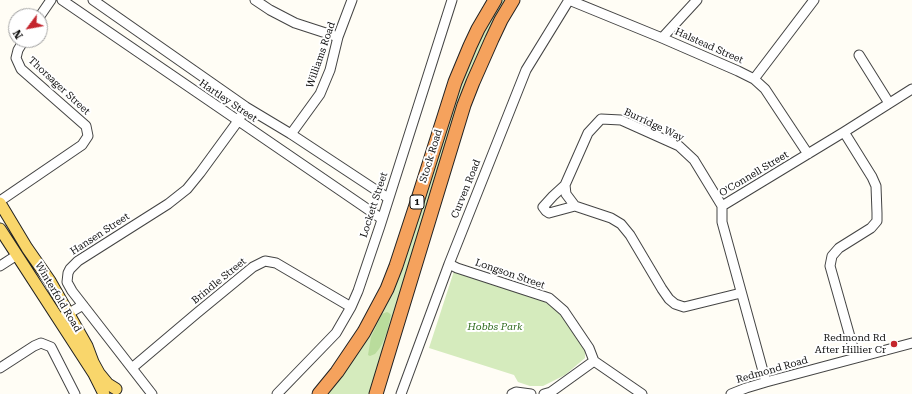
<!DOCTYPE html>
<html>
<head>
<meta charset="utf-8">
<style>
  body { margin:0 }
  #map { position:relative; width:912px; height:394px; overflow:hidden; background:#fffdf5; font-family:"Roboto Serif",serif }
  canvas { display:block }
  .north { position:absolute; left:8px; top:8px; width:40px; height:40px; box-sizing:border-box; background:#fff; border:1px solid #a0a0a0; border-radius:50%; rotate:238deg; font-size:11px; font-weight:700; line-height:16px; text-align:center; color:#111 }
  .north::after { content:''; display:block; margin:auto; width:14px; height:18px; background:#c4262e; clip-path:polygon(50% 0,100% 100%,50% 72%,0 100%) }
</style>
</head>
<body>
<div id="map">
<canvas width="912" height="394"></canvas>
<div class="north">N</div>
</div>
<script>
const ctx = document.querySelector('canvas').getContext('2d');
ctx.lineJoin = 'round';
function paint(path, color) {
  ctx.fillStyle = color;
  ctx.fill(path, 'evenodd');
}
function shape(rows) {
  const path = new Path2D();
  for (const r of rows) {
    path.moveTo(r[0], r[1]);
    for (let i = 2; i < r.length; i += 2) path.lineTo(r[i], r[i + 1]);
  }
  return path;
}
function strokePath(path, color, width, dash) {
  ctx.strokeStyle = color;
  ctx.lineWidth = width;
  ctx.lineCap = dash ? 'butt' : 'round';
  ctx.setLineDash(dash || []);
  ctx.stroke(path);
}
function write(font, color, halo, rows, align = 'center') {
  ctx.font = font + ' "Roboto Serif",serif';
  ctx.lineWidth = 4;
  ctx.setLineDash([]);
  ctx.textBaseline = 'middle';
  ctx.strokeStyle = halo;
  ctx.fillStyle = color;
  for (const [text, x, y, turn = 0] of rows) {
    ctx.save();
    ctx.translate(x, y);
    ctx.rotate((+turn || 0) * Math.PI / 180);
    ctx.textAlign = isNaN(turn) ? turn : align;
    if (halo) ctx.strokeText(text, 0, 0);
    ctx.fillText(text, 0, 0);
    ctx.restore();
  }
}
const green = shape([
  [500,0,508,0,493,25,370,394,326,394,368,336,466,65],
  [454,271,542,300,559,312,570,326,585,350,585,358,565,375,543,386,530,386,518,382,514,375,429,348]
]);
const forest = shape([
  [387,312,389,313,391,315,387,332,382,344,379,349,375,354,370,356,368,355,371,337,382,314]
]);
const minor = shape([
  [62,0,382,219],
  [93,0,246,107,291,134,388,198],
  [255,0,270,10,295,23,338,37],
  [569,0,662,38,738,71,754,79,765,89,808,154],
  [40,16,51,0],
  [662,38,697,0],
  [859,55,889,103],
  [754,79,814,0],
  [844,132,872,177,876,186,877,213,877,221,871,228,839,248,832,256,830,266,856,358],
  [291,134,320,94,330,70,338,37,352,0],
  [565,185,553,196,543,207,546,211,549,213,575,206],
  [0,201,82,145,88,136,86,126,21,69,16,58,18,50,24,40],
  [722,206,694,160,679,146,621,120,601,119,588,133,565,185,566,194,575,206,611,218,621,224,630,235,662,289,669,299,675,304,684,307,741,293],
  [449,264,457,268,549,298,564,311,589,348,594,361,642,394],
  [0,266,17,255],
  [59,319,83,305],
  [0,368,34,346,41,343,51,347,75,394],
  [132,368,197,313,253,267,265,261,276,263,351,307],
  [766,382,722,222,722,206,844,132,912,89],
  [152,394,72,291,67,282,68,273,70,269,78,261,168,204,187,189,200,173,238,121,246,107],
  [277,394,336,333,351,307,358,291,380,226,452,0],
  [401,394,449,264,526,70,569,0],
  [512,394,516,392,531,394],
  [544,394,551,392,594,361],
  [731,394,746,388,766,382,912,343]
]);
const major = shape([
  [0,203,27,248,50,281,87,346,93,362,99,373,108,384,116,389],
  [0,229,94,374,104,394]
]);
const highway = shape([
  [319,394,337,372,364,332,387,289,396,266,417,202,455,82,470,46,478,29,495,0],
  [376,394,464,105,473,82,492,39,501,20,513,0]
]);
const markers = [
  [894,344,4,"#c4262e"]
];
const shields = [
  [417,202,14]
];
const shieldNames = [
  ["1",417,202]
];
const streetNames = [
  ["Halstead Street",709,46,24],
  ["Williams Road",321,55,-71],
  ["Thorsager Street",59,86,43],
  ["Hartley Street",228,101,34],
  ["Burridge Way",654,125,25],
  ["Stock Road",431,156,-73],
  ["O'Connell Street",754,174,-31],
  ["Curven Road",466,189,-68],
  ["Lockett Street",374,205,-72],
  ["Hansen Street",100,234,-33],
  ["Longson Street",510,274,19],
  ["Brindle Street",219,281,-39],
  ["Winterfold Road",58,297,59],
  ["Redmond Road",772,370,-16]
];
const parkNames = [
  ["Hobbs Park",495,327]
];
const poiNames = [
  ["Redmond Rd",886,338],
  ["After Hillier Cr",886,350]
];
paint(green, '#d5ebbd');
paint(forest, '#b9dc9c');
strokePath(minor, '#444', 11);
strokePath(major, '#222', 13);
strokePath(highway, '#222', 15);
strokePath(minor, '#fff', 9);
strokePath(major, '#f9d66b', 11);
strokePath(highway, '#f5a25d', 13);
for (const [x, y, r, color] of markers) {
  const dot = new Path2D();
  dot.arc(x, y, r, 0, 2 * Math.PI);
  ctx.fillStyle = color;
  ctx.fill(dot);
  strokePath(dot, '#fff', 1.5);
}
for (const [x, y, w] of shields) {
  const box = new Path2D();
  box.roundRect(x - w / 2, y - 7, w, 14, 3);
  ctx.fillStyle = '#fff';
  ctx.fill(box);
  strokePath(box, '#111', 1);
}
write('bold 9px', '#111', null, shieldNames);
write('10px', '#111', '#fff', streetNames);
write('italic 10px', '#2f6b1f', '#fff', parkNames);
write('10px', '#111', '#fff', poiNames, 'right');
</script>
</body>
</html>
